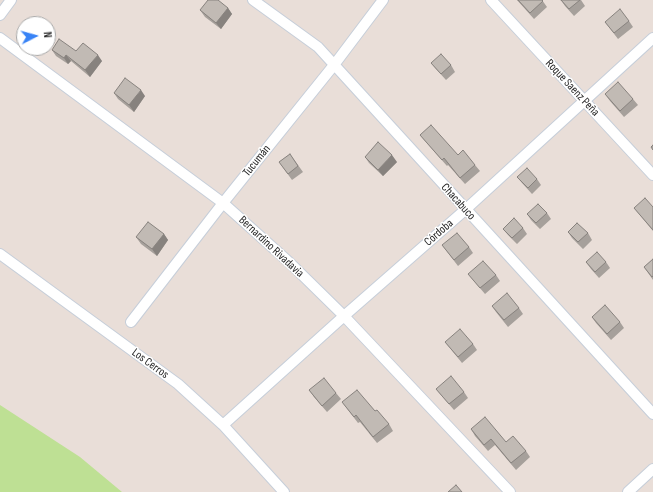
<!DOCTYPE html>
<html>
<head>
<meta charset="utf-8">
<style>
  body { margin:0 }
  #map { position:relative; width:653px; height:492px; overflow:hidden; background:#e9ded8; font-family:"Sofia Sans Condensed",sans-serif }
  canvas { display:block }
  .north { position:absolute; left:16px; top:16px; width:40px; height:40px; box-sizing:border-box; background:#fff; border:1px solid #a9a9a9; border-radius:50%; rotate:84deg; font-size:11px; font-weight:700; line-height:16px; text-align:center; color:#272727 }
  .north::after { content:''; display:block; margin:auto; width:14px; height:18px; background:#3883f6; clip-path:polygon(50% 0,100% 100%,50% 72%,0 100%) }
</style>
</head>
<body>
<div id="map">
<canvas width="653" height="492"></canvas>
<div class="north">N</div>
</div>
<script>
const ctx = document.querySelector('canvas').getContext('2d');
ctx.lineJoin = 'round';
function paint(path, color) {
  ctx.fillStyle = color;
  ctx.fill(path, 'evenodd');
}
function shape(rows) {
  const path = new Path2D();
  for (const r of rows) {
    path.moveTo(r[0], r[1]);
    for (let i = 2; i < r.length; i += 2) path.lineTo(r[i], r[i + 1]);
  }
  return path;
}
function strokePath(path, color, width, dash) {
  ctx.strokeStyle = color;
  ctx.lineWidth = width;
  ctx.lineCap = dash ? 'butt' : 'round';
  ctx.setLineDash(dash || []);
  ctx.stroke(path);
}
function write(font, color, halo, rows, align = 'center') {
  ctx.font = font + ' "Sofia Sans Condensed",sans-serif';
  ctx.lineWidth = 3;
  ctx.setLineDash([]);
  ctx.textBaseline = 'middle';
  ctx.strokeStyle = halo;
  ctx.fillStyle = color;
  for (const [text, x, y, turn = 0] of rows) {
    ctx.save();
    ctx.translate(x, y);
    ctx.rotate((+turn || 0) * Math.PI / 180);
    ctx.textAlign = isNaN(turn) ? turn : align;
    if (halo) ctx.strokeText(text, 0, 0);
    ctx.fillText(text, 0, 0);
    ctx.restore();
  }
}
const green = shape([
  [0,405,80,457,122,492,0,492]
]);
const minor = shape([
  [253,0,318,47,653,414],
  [491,0,653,175],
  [0,15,11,0],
  [0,38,223,203,290,263,344,316,510,492],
  [0,254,178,384,223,425,284,492],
  [131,322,223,203,334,65,383,0],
  [223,425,344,316,465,210,653,38],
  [628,492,653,469]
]);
const wall = shape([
  [517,0,542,0,547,7,534,19],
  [561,0,581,0,585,6,574,16,565,6],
  [228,8,232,14,221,29,205,17,200,10],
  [629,21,633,27,618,39,605,22],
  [52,50,76,51,102,61,90,77,71,61,68,64,56,56],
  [431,63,451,65,455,72,446,80,436,69],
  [114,93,145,96,134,112,118,99],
  [605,94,633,99,638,105,624,117,610,101],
  [420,135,458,155,475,165,480,171,465,184,448,165,447,166,425,141],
  [290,154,303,172,292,180,279,162],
  [365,157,397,162,383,176,369,163],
  [517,177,537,179,541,185,532,194,522,183],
  [653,207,653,231,639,214,634,208],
  [547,213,551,219,540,229,531,220,527,214],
  [523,228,527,234,517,244,508,235,503,229],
  [568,232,588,233,592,240,583,249,572,238],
  [164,234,168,240,157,256,141,244,136,237],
  [442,245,469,247,473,253,458,266],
  [653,259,653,280,644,267],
  [586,262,606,262,610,268,599,278,591,269],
  [468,274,496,275,500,281,485,294],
  [492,306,519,308,523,314,508,327,496,312],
  [592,317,620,322,624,328,611,340,596,323],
  [445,342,473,344,477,350,462,363],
  [436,389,464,392,468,398,454,410,441,395],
  [309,390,336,393,341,399,327,412,314,397],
  [342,402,375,411,389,424,393,431,377,443,360,422,358,423],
  [471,429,506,442,526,451,530,457,516,470,495,445,488,451,475,436]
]);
const shadedWall = shape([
  [228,8,232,14,221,29,216,23],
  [66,55,71,61,68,64,64,58],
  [98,55,102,61,90,77,85,70],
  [141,90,145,96,134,112,129,105],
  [392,155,397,162,383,176,378,170],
  [164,234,168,240,157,256,152,249]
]);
const building = shape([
  [208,0,218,0,228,8,216,23,200,10,208,0],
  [518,0,542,0,543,1,530,13,518,0],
  [561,0,580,0,569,9,561,0],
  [620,9,629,21,614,33,605,22,620,9],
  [59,39,76,51,83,43,98,55,85,70,66,55,64,58,52,50,59,39],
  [441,54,451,65,441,74,431,63,441,54],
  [125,78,141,90,129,105,114,93,125,78],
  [618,82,633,99,620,111,605,94,618,82],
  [431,125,458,155,463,150,475,165,460,178,444,158,442,160,420,135,431,125],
  [378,142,392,155,378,170,365,157,378,142],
  [653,145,653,150,651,147,653,145],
  [290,154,298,166,288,174,279,162,290,154],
  [527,168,537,179,528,188,517,177,527,168],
  [645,198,653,207,653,230,634,208,645,198],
  [538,204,547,213,536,223,527,214,538,204],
  [514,218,523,228,512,238,503,229,514,218],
  [148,222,164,234,152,249,136,237,148,222],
  [577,223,588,233,578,242,568,232,577,223],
  [457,233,469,247,454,260,442,245,457,233],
  [597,252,606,262,595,272,586,262,597,252],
  [653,259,653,276,652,277,644,267,653,259],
  [483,261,496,275,480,288,468,274,483,261],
  [507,293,519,308,504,320,492,306,507,293],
  [605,305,620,322,607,334,592,317,605,305],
  [460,329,473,344,458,357,445,342,460,329],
  [451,376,464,392,449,404,436,389,451,376],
  [324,378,336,393,322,406,309,390,324,378],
  [357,390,375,411,377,410,389,424,373,437,356,415,354,417,342,402,357,390],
  [485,417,506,442,513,436,526,451,511,463,491,439,484,445,471,429,485,417],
  [456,485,462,492,448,492,456,485]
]);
const streetNames = [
  ["Roque Saenz Peña",572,88,47],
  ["Tucumán",257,161,-51],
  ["Chacabuco",458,202,48],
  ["Córdoba",439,233,-41],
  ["Bernardino Rivadavia",271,247,43],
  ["Los Cerros",150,364,36]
];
paint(green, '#bee094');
strokePath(minor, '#c6ced9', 12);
strokePath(minor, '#fff', 10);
paint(wall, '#a6a09b');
paint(shadedWall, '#87827e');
paint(building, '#c1bab4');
strokePath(building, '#87827e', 1);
write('12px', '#272727', '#fff', streetNames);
</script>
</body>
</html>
